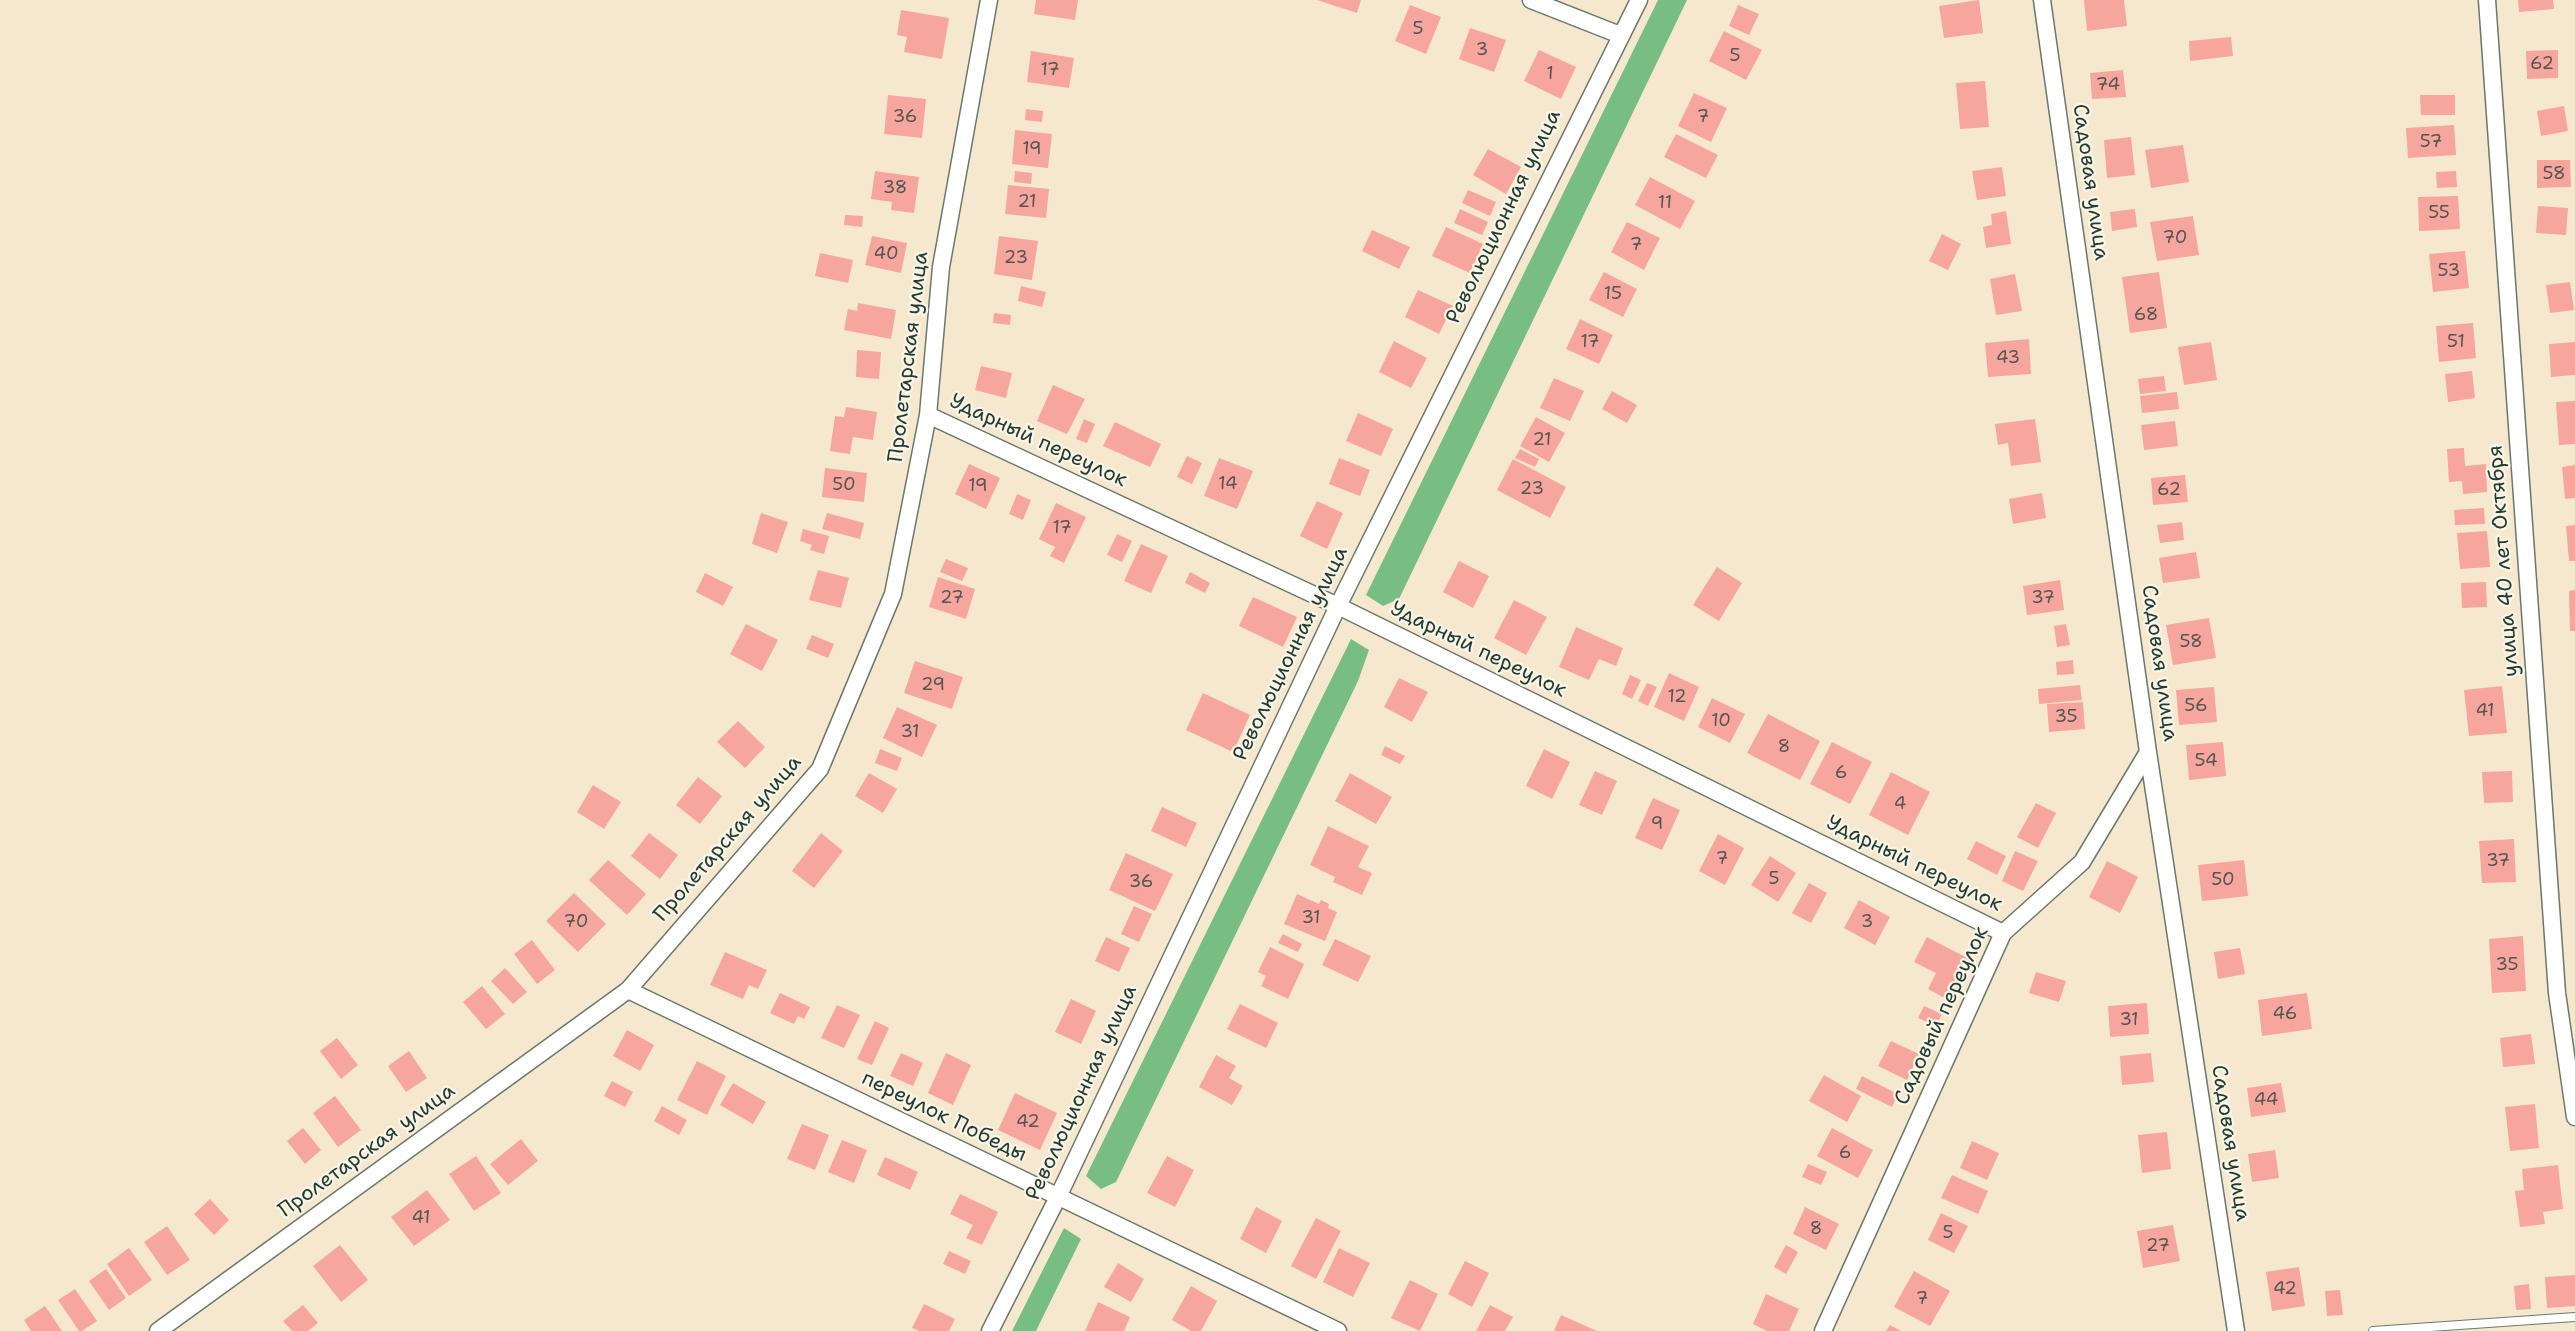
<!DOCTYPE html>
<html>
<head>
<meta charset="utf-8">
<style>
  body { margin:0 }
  canvas { display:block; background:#f5e8cf }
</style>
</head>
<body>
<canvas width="2575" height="1331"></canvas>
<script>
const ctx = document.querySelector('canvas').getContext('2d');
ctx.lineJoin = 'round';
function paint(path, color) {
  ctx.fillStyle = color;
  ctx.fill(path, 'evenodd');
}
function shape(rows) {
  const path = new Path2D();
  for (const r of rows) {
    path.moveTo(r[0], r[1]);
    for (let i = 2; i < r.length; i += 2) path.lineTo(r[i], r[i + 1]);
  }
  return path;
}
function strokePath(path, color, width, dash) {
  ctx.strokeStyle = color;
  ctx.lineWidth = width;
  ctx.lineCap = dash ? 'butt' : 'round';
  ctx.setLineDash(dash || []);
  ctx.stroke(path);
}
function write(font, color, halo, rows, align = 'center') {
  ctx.font = font + ' "Shantell Sans",sans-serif';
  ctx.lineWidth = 4.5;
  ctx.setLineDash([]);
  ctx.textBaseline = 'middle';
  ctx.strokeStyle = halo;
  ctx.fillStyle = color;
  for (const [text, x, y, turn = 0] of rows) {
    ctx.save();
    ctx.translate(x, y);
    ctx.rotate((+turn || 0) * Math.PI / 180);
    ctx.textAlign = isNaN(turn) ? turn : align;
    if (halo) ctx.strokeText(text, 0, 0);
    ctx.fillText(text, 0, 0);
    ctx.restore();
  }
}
const forest = shape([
  [1658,0,1687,0,1399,599,1383,606,1366,595],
  [1351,639,1369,650,1358,681,1116,1182,1101,1189,1086,1176],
  [1064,1228,1081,1239,1036,1331,1012,1331]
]);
const building = shape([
  [1036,0,1078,0,1075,20,1034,14],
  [1317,0,1361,0,1357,13],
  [1979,0,1983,33,1944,38,1939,6],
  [2084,0,2124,0,2127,26,2087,31],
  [2518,0,2553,0,2554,9,2519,12],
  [1410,5,1441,17,1426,54,1395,41],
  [1738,5,1759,14,1749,35,1729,26],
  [901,10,949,18,942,59,904,52,907,37,897,35],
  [1470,28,1506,40,1494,72,1459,59],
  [1724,31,1762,50,1746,80,1709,61],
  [2231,37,2233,56,2190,61,2189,41],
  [1539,50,1576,67,1561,99,1524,81],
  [2558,50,2558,78,2527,79,2526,51],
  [1031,51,1074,58,1069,88,1027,82],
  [2123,70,2126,97,2092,99,2090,73],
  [1985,81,1989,127,1960,129,1956,83],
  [1694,93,1727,108,1711,142,1678,126],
  [888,95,926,99,922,138,884,134],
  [2420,95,2455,95,2455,115,2421,115],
  [2564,106,2568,131,2541,136,2537,111],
  [1026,109,1043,111,1042,122,1025,120],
  [2454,125,2456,155,2408,158,2406,128],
  [1015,130,1052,134,1048,168,1012,164],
  [1676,134,1718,155,1706,178,1664,157],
  [2131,137,2135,175,2107,178,2104,140],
  [2183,145,2189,182,2151,188,2145,150],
  [1488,149,1521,167,1506,194,1473,175],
  [2537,160,2570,160,2571,187,2537,188],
  [2002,167,2006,196,1977,200,1972,171],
  [875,171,919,177,914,213,891,210,892,202,871,199],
  [1015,171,1032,173,1031,184,1014,182],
  [2456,171,2457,187,2437,188,2436,172],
  [1650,177,1695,201,1680,229,1635,205],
  [1008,185,1049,189,1046,218,1005,214],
  [1468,190,1496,202,1490,216,1462,203],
  [2458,196,2460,229,2419,231,2418,197],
  [2538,206,2568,208,2566,235,2536,233],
  [1460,209,1488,222,1482,235,1454,223],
  [2135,209,2137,227,2112,231,2110,212],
  [2006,211,2011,244,1986,248,1983,227,1992,225,1991,214],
  [845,215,863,216,862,227,844,225],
  [2193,216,2199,255,2157,261,2150,222],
  [1627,222,1660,238,1644,270,1611,252],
  [1446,227,1483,244,1470,273,1432,256],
  [1372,230,1410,247,1399,269,1362,251],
  [1942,234,1961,244,1948,270,1929,261],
  [872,236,907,243,901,273,865,265],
  [999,236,1038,241,1032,280,994,274],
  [2465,251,2469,288,2433,292,2429,254],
  [820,253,853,260,848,283,815,276],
  [1604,272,1637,289,1623,317,1589,300],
  [2159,272,2167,328,2130,333,2122,277],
  [2015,274,2022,311,1996,315,1990,279],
  [2570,282,2574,310,2550,313,2546,285],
  [1021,286,1046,292,1042,307,1018,301],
  [1418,290,1453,306,1439,334,1405,317],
  [858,303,896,310,891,339,844,330,848,309,857,311],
  [994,313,1011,315,1010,325,993,323],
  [1580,319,1613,335,1599,364,1566,349],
  [2473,323,2476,358,2439,362,2436,326],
  [2029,339,2031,374,1988,377,1985,343],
  [1394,341,1427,358,1411,388,1379,372],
  [2211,342,2217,380,2184,385,2178,347],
  [2575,342,2575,375,2551,377,2549,344],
  [857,350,881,352,879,379,856,377],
  [981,366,1012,373,1006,398,975,390],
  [2472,371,2475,398,2448,402,2445,374],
  [2164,376,2166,391,2140,394,2138,379],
  [1554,378,1584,391,1570,421,1540,408],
  [1053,385,1085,399,1067,434,1037,421],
  [1612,391,1637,405,1627,423,1602,409],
  [2177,392,2179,409,2142,413,2140,396],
  [2575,401,2575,444,2559,445,2556,402],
  [846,407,877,412,873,440,853,437,850,454,830,451,835,416,844,417],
  [1358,413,1393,429,1381,456,1346,441],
  [1536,417,1565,433,1549,462,1520,446],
  [1084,419,1095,424,1087,443,1076,439],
  [2035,419,2041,462,2011,466,2008,443,1998,445,1995,424],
  [2175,421,2178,446,2144,450,2141,425],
  [1115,422,1161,444,1150,467,1103,446],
  [2464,448,2465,466,2486,464,2487,492,2463,494,2462,481,2449,482,2447,449],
  [1520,449,1539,459,1535,467,1515,458],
  [1187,456,1202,463,1192,484,1177,477],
  [1219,458,1253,471,1237,509,1204,496],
  [1339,458,1370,470,1360,496,1329,484],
  [1513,459,1566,487,1550,518,1497,490],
  [969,464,1000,478,986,509,955,494],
  [2575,465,2575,498,2565,499,2562,467],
  [825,468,867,473,864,502,822,497],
  [2185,475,2188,502,2153,505,2151,478],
  [2042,493,2046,518,2013,524,2009,499],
  [1017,494,1031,500,1023,520,1009,514],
  [1317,501,1343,513,1327,549,1300,536],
  [1056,503,1086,517,1064,563,1050,556,1055,547,1039,539],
  [2484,508,2485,524,2455,525,2454,510],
  [761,513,788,522,777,553,752,544],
  [827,513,864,523,860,539,822,529],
  [2182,522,2184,540,2160,543,2157,525],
  [2575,525,2575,561,2569,561,2566,526],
  [803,529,829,536,824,554,810,550,812,545,800,541],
  [2487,531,2490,567,2460,569,2457,533],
  [1117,534,1132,541,1122,562,1107,555],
  [1141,544,1168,556,1151,593,1124,581],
  [2196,552,2200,578,2163,583,2159,558],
  [946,559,968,568,962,581,940,572],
  [1459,561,1489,576,1473,608,1443,592],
  [1717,567,1742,583,1719,621,1693,605],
  [818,570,849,578,841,608,809,600],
  [1190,572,1210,583,1205,593,1185,583],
  [705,573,733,587,723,606,696,592],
  [938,577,975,589,966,619,929,607],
  [2060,580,2064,610,2027,615,2023,586],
  [2486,582,2487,607,2462,608,2461,583],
  [2575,590,2575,631,2570,631,2569,591],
  [1253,597,1297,617,1283,647,1239,626],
  [1514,600,1547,617,1526,655,1494,638],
  [2209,618,2216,658,2173,665,2166,625],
  [746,624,778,640,762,671,730,654],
  [2066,624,2070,645,2057,647,2054,626],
  [1576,627,1623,648,1616,666,1599,659,1589,680,1559,667],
  [812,635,834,644,828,658,806,649],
  [2073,660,2074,674,2057,675,2056,662],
  [915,661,963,677,952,709,904,693],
  [1669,673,1699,687,1684,721,1654,707],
  [1630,675,1641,680,1632,699,1622,694],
  [1399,678,1428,692,1412,722,1384,707],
  [1647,683,1657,687,1648,706,1638,701],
  [2080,685,2082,700,2039,704,2038,689],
  [2502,686,2507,733,2469,736,2464,690],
  [2214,687,2217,722,2179,725,2176,690],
  [1203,693,1250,715,1233,752,1186,730],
  [1712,698,1745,714,1730,743,1698,727],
  [2083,702,2085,729,2049,732,2047,704],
  [897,707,937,725,922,757,883,738],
  [1768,714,1820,741,1800,780,1747,753],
  [738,721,765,747,745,768,717,742],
  [1832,742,1872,762,1850,804,1810,784],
  [2223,742,2226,776,2189,780,2186,745],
  [1385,746,1405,756,1400,764,1381,755],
  [880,749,902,758,897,771,875,763],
  [1544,749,1570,762,1552,799,1526,786],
  [1595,771,1617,781,1602,815,1579,805],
  [2512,771,2513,802,2484,803,2482,772],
  [1891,772,1930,792,1908,835,1869,815],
  [869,773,897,789,883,813,855,796],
  [1350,773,1392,797,1376,824,1335,801],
  [698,777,722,796,700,824,676,805],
  [593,785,621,802,604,829,577,812],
  [1653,798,1680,810,1662,850,1635,838],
  [2036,803,2056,813,2038,848,2017,837],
  [1162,807,1197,823,1186,847,1151,831],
  [1328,826,1369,846,1358,867,1372,873,1362,895,1333,882,1335,877,1310,865],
  [649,833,678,855,660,879,631,856],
  [821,833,843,851,814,888,792,871],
  [1718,834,1744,848,1725,885,1699,871],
  [2514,839,2516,882,2482,883,2479,841],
  [1976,841,2006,856,1997,875,1967,859],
  [2015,851,2038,861,2023,891,2002,881],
  [1126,853,1173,874,1155,911,1109,890],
  [1770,856,1796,873,1778,902,1751,885],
  [608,860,646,894,627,915,589,880],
  [2244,860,2248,896,2202,901,2198,865],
  [2107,861,2138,877,2120,913,2089,897],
  [1809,883,1827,893,1811,923,1792,913],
  [574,893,606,924,578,952,546,921],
  [1297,894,1319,904,1321,900,1329,904,1328,908,1337,912,1325,941,1284,924],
  [1859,900,1890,917,1875,945,1844,928],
  [1134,906,1152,914,1139,942,1121,934],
  [1283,934,1302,944,1298,952,1278,943],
  [2523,936,2526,991,2492,993,2489,939],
  [1106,937,1130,948,1119,972,1095,961],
  [1927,937,1973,961,1952,1002,1928,989,1936,973,1914,962],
  [1335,939,1371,956,1358,982,1322,965],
  [532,940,555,970,537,984,514,954],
  [1270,947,1304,964,1288,999,1261,986,1266,976,1258,972],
  [2240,948,2245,974,2218,979,2214,952],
  [725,952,767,970,758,989,749,985,743,999,710,985],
  [505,968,527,992,513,1004,491,981],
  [2036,972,2066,981,2059,1002,2029,993],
  [482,986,505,1014,486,1029,463,1002],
  [780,993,810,1007,804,1019,798,1016,794,1024,770,1013],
  [2307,993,2312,1029,2262,1036,2258,1000],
  [1071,999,1096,1011,1081,1044,1055,1032],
  [2147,1003,2149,1034,2110,1037,2108,1006],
  [1240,1004,1278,1023,1266,1048,1227,1029],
  [837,1005,860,1015,844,1048,821,1038],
  [1924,1006,1942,1014,1936,1026,1918,1018],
  [875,1021,889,1028,872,1065,857,1059],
  [627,1030,654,1045,640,1071,613,1056],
  [2531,1034,2535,1064,2503,1067,2500,1038],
  [337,1038,358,1065,341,1079,320,1051],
  [1891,1041,1919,1054,1907,1080,1878,1066],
  [409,1051,427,1078,406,1092,388,1066],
  [901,1053,923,1063,913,1086,890,1076],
  [946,1053,971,1065,953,1105,928,1093],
  [2151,1053,2154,1082,2122,1085,2120,1056],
  [1216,1055,1236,1066,1229,1078,1243,1086,1232,1105,1199,1087],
  [697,1061,726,1076,707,1115,677,1100],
  [1824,1075,1861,1096,1847,1122,1809,1101],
  [1862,1076,1898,1094,1892,1107,1856,1089],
  [612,1081,633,1092,625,1107,604,1096],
  [733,1083,766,1102,753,1124,720,1105],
  [2281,1083,2286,1112,2251,1117,2247,1088],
  [1015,1093,1057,1113,1040,1150,998,1130],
  [335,1096,361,1130,338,1147,313,1113],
  [2535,1104,2539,1148,2510,1151,2505,1107],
  [662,1106,687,1120,679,1135,654,1121],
  [802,1124,829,1135,815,1170,787,1159],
  [303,1128,321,1150,305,1164,287,1141],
  [1832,1128,1873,1150,1858,1178,1817,1156],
  [2167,1132,2171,1169,2142,1173,2138,1135],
  [521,1139,538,1161,508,1185,490,1164],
  [842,1140,867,1150,854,1183,828,1172],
  [1972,1141,1999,1153,1987,1180,1960,1168],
  [2275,1150,2279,1178,2252,1182,2248,1154],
  [476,1156,501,1193,474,1211,449,1174],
  [1167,1156,1194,1170,1175,1207,1147,1193],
  [885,1157,918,1172,910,1190,877,1175],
  [1808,1164,1827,1172,1821,1185,1802,1177],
  [2558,1165,2563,1209,2543,1212,2545,1224,2520,1227,2515,1191,2524,1190,2522,1169],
  [1952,1175,1988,1191,1978,1214,1941,1198],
  [427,1190,450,1220,414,1246,391,1217],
  [960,1194,998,1212,982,1245,966,1238,973,1225,950,1214],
  [210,1199,229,1220,214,1235,194,1214],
  [1256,1207,1282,1221,1266,1253,1240,1239],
  [1805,1207,1839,1224,1826,1250,1793,1234],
  [1941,1213,1968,1226,1954,1253,1928,1240],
  [1316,1218,1341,1231,1316,1279,1291,1266],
  [2173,1225,2180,1261,2143,1268,2137,1231],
  [167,1226,190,1260,167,1275,144,1242],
  [340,1245,368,1280,341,1302,313,1266],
  [1786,1245,1798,1252,1786,1274,1774,1267],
  [129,1248,152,1280,129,1296,107,1264],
  [1339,1248,1370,1263,1353,1297,1323,1282],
  [949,1251,971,1261,965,1274,943,1264],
  [1465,1261,1489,1273,1472,1307,1448,1294],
  [1118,1263,1144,1279,1131,1302,1104,1287],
  [2299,1267,2305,1306,2272,1311,2266,1272],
  [106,1269,126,1298,109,1310,89,1281],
  [1914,1271,1950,1291,1930,1326,1894,1307],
  [2575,1275,2575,1306,2547,1308,2545,1277],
  [1410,1280,1438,1294,1420,1331,1391,1318],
  [2529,1284,2531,1309,2516,1310,2514,1286],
  [1191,1286,1217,1301,1201,1331,1191,1331,1172,1320],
  [75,1289,97,1321,82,1331,79,1331,58,1300],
  [2340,1290,2343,1315,2327,1316,2325,1291],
  [1766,1294,1799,1309,1789,1331,1767,1331,1753,1324],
  [1098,1302,1130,1317,1124,1331,1085,1331],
  [924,1304,955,1319,949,1331,919,1331,912,1328],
  [303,1305,318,1323,308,1331,292,1331,283,1321],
  [1490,1305,1513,1317,1505,1331,1476,1331],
  [45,1306,62,1331,31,1331,24,1320],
  [1561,1315,1597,1331,1554,1331],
  [1890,1325,1901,1331,1886,1331]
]);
const service = shape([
  [2373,1331,2575,1317]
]);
const minor = shape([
  [1531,0,1620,35],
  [2042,0,2148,752,2236,1331],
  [2487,0,2557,993,2575,1117],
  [928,415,1338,606,2003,933],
  [628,990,1338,1331],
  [158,1331,628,990,820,769,893,594,928,415,941,267,989,0],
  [990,1331,1058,1197,1338,606,1639,0],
  [1823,1331,2003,933,2082,862,2148,752]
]);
const numberNames = [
  ["5",1418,29],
  ["3",1482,50],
  ["5",1735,56],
  ["62",2542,64],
  ["17",1050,70],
  ["1",1550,74],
  ["74",2108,85],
  ["36",905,117],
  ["7",1703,117],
  ["57",2431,142],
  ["19",1032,149],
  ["58",2554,174],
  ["38",895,188],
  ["21",1027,202],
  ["11",1665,203],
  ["55",2439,213],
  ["70",2175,238],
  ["7",1636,245],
  ["40",886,254],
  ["23",1016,258],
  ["53",2449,271],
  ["15",1613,294],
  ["68",2146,315],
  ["17",1590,342],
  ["51",2456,342],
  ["43",2008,358],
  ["21",1542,440],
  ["14",1228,484],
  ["50",844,485],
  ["19",978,486],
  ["23",1532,489],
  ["62",2169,490],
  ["17",1062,528],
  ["27",952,598],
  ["37",2043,598],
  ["58",2191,642],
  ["29",933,685],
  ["12",1677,697],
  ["56",2196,706],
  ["41",2485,711],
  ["35",2066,717],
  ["10",1721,721],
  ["31",910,732],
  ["8",1784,747],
  ["54",2206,761],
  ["6",1841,773],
  ["4",1900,804],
  ["9",1657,824],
  ["7",1722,859],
  ["37",2498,861],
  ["5",1774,879],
  ["50",2223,880],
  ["36",1141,882],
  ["31",1311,918],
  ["70",576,922],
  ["3",1867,922],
  ["35",2507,965],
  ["46",2285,1014],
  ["31",2129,1020],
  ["44",2266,1100],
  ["42",1028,1122],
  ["6",1845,1153],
  ["41",421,1218],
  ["8",1816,1229],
  ["5",1948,1233],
  ["27",2158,1246],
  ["42",2285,1289],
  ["7",1922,1299]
];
const streetNames = [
  ["Садовая улица",2090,182,82],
  ["Революционная улица",1504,217,-64],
  ["Пролетарская улица",909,357,-83],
  ["Ударный переулок",1038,441,25],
  ["улица 40 лет Октября",2504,561,-94],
  ["Ударный переулок",1478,650,26],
  ["Революционная улица",1291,654,-64],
  ["Садовая улица",2159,663,82],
  ["Пролетарская улица",728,839,-49],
  ["Ударный переулок",1914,864,26],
  ["Садовый переулок",1942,1016,-65],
  ["Революционная улица",1082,1093,-65],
  ["переулок Победы",944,1117,26],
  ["Садовая улица",2230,1143,81],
  ["Пролетарская улица",367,1151,-36]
];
paint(forest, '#78be84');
paint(building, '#f6a69e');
strokePath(service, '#6a796a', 10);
strokePath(minor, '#6a796a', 19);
strokePath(service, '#fff', 8);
strokePath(minor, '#fff', 16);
write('18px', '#55574e', null, numberNames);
write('21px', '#1f3d34', '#fcf5e5', streetNames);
</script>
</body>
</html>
